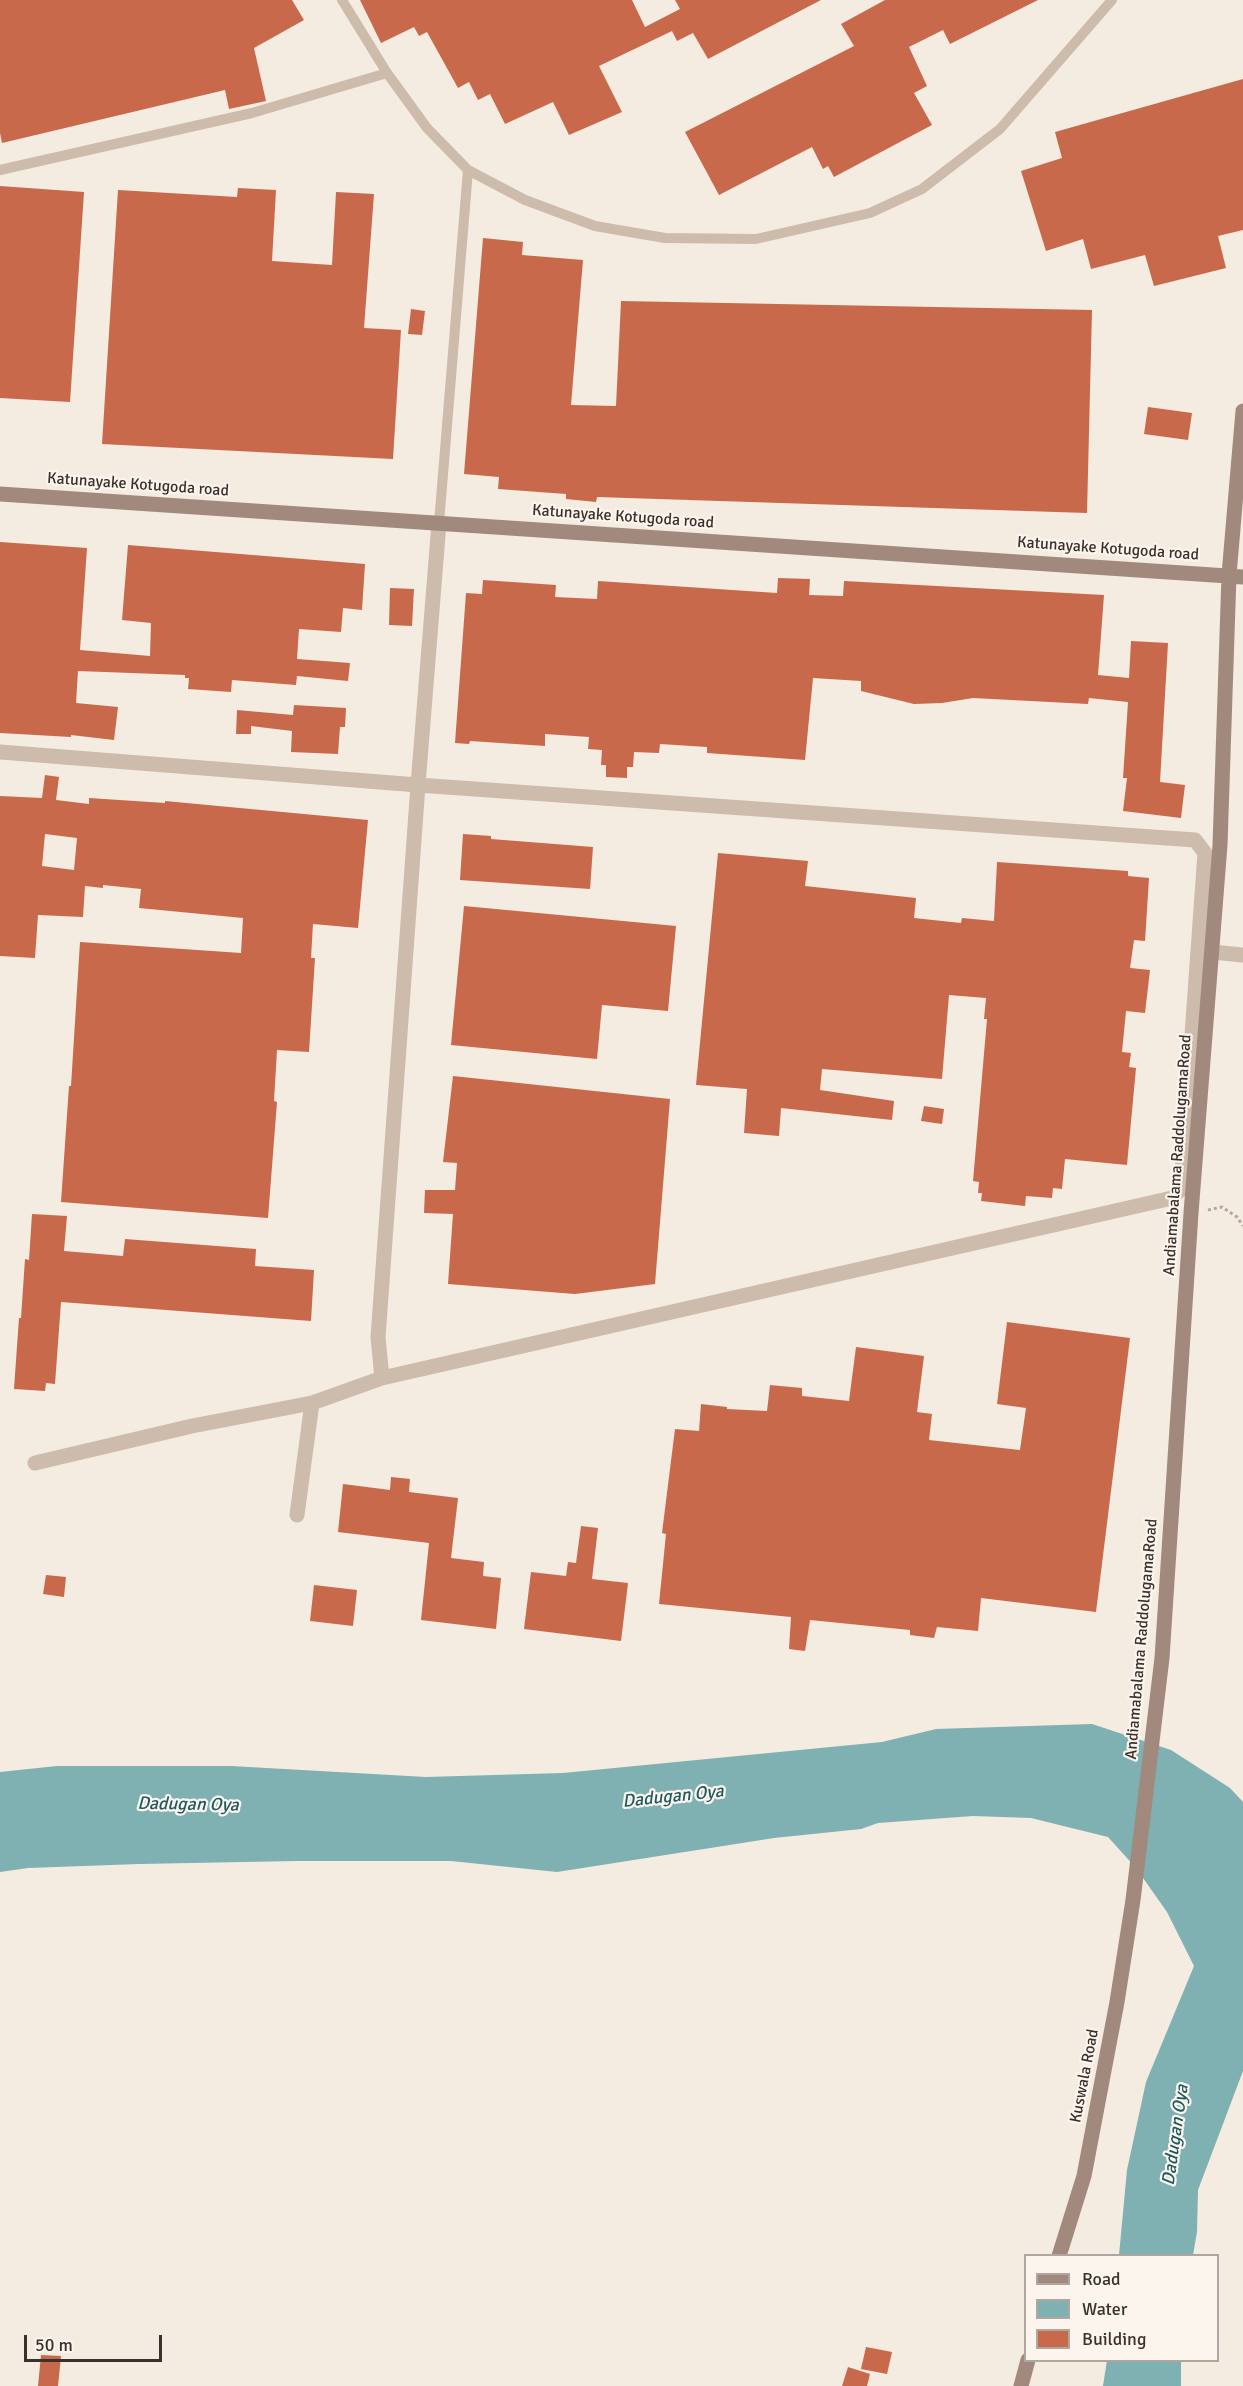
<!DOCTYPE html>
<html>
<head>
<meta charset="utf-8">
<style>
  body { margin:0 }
  #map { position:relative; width:1243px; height:2386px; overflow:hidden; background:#f4ebe1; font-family:Signika,sans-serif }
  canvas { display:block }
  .legend { position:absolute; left:1024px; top:2254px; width:195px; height:108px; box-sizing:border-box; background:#fbf5ee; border:2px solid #aea6a0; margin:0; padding:8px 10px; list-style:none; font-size:18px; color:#3b302b }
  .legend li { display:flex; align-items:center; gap:12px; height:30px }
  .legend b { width:30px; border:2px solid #aea6a0 }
  .scale { position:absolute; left:24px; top:2335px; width:138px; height:27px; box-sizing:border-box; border:3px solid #3b302b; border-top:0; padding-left:8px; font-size:18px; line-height:21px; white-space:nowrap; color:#3b302b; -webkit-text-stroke:4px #fbf5ee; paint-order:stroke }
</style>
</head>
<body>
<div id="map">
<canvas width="1243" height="2386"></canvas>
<ul class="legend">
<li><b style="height:8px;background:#a18a7d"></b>Road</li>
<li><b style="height:16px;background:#7fb0b2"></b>Water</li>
<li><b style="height:16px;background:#c8694b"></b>Building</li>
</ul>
<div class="scale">50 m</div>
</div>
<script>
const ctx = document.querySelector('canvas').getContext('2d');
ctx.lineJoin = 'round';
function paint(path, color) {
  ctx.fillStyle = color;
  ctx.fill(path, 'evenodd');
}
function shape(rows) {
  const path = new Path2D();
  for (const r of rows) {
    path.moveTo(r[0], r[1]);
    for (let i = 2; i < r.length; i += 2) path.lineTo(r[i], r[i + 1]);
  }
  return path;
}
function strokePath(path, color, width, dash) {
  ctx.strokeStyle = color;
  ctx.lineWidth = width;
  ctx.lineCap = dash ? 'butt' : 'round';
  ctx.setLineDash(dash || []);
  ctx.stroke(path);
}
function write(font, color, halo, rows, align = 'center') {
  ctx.font = font + ' Signika,sans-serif';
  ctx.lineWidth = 4.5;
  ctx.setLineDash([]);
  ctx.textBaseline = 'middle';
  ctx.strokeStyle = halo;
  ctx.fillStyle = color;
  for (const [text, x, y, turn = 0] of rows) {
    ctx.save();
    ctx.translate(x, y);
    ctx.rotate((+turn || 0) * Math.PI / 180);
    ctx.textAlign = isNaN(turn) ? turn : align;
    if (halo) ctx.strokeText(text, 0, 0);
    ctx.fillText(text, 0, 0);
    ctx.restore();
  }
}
const water = shape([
  [1092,1724,1171,1750,1230,1788,1243,1802,1243,2071,1198,2190,1197,2232,1193,2255,1119,2255,1127,2170,1146,2082,1194,1966,1167,1912,1136,1868,1108,1837,1031,1818,973,1816,878,1823,861,1829,774,1838,557,1872,451,1861,296,1861,139,1864,28,1868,0,1872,0,1772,57,1766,231,1766,426,1777,563,1773,882,1742,936,1729],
  [1107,2360,1181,2361,1181,2386,1103,2386]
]);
const building = shape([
  [0,0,292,0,304,20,254,48,266,101,229,109,225,90,2,143,0,133],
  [360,0,632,0,645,27,680,9,675,0,821,0,708,59,693,33,677,41,672,31,599,66,622,112,569,135,553,102,505,124,490,94,478,100,469,82,458,88,427,32,419,36,414,27,381,43],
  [885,0,1038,0,950,44,943,30,909,47,927,86,914,93,932,125,834,177,828,166,823,169,812,147,719,195,685,132,854,46,841,24],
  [1243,79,1243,230,1218,236,1226,268,1154,286,1145,255,1091,269,1083,239,1046,251,1021,171,1062,158,1055,132],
  [0,186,84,192,70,402,0,398],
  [238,188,276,190,272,261,332,265,336,192,374,194,364,328,401,330,393,459,102,444,118,190,237,197],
  [483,238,523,242,522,255,583,260,571,405,616,406,621,301,1092,310,1087,513,597,497,596,502,566,499,566,494,498,489,499,477,464,474],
  [411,309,425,311,422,335,408,334],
  [1148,407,1192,413,1188,440,1144,434],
  [0,542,87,548,80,650,150,656,151,623,122,620,128,545,365,564,362,610,343,608,341,632,299,629,297,659,350,663,348,681,297,676,296,685,232,680,231,692,188,689,189,678,185,678,185,675,78,671,76,703,118,707,114,740,71,735,71,737,0,733],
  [778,578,810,579,809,595,843,596,844,581,1104,595,1098,675,1129,678,1131,641,1168,643,1160,782,1185,785,1181,818,1123,811,1127,778,1123,778,1128,702,1089,698,1088,704,973,698,942,703,914,704,861,691,861,681,813,678,805,760,707,753,707,747,660,744,659,753,634,752,633,767,627,767,627,778,606,777,606,765,601,765,602,750,588,749,589,737,545,734,545,746,470,741,469,744,455,743,466,593,482,594,483,580,556,585,555,597,597,599,598,581,777,593],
  [390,588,414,589,412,626,389,625],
  [294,705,346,708,345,727,340,727,338,754,291,752,292,731,251,726,251,734,236,734,237,710,293,715],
  [45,775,59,777,56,800,89,804,89,798,165,803,165,801,368,820,358,928,313,924,311,958,315,958,309,1052,277,1050,274,1101,277,1102,268,1218,61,1202,69,1086,71,1086,80,942,241,953,243,918,139,908,141,889,103,885,103,888,85,886,83,917,38,915,35,958,0,956,0,796,42,798],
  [45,834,77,838,74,870,42,866],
  [463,834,491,836,491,839,593,847,590,889,460,880],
  [718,853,808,861,805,886,916,898,914,918,961,923,962,918,994,921,997,862,1128,871,1128,876,1149,878,1145,941,1134,940,1130,968,1150,970,1145,1013,1126,1011,1122,1052,1131,1053,1129,1067,1136,1068,1127,1165,1065,1159,1062,1189,1053,1188,1052,1198,1026,1196,1025,1206,981,1201,982,1193,978,1193,979,1182,973,1181,987,1019,984,1019,986,998,949,995,942,1079,822,1069,820,1090,894,1101,892,1120,781,1108,779,1136,744,1133,747,1089,696,1085],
  [464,906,676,926,668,1011,602,1005,597,1059,451,1045],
  [453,1076,670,1099,655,1284,575,1294,448,1284,453,1214,424,1213,425,1190,455,1190,457,1163,443,1162],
  [924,1106,944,1109,942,1124,921,1121],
  [32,1214,67,1216,64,1251,123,1256,125,1239,256,1249,255,1266,314,1270,311,1321,61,1302,55,1384,46,1383,45,1391,14,1389,19,1318,21,1318,25,1259,29,1260],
  [1007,1322,1130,1338,1096,1612,981,1598,978,1631,937,1627,934,1638,910,1635,910,1630,810,1620,805,1651,789,1649,791,1617,659,1604,666,1534,662,1533,675,1429,699,1431,701,1404,727,1407,727,1409,767,1411,770,1385,802,1388,802,1396,849,1401,856,1347,924,1356,917,1412,932,1414,929,1440,1020,1450,1026,1408,997,1404],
  [391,1477,410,1479,409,1492,458,1498,451,1558,484,1562,483,1576,501,1578,496,1629,421,1620,429,1543,338,1532,343,1484,390,1490],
  [581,1526,598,1528,592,1579,628,1583,621,1641,524,1629,531,1572,566,1576,568,1562,576,1563],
  [46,1575,66,1577,64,1597,43,1594],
  [314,1585,357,1590,353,1626,310,1621],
  [866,2347,892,2352,887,2374,861,2369],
  [41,2355,61,2356,58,2386,38,2386],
  [848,2367,870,2374,867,2386,842,2386]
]);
const path = shape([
  [1208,1210,1222,1207,1237,1217,1243,1226]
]);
const lane = shape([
  [342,0,387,73,427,128,468,170,525,200,595,226,665,238,756,239,870,213,922,189,1000,129,1112,0],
  [0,170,252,113,387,73],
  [439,523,468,170]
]);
const street = shape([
  [0,752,418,785,1195,840,1205,853,1181,1189,1172,1198,382,1378,378,1337,418,785,439,523],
  [1212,952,1243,955],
  [35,1463,192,1426,312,1403,382,1378],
  [297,1515,312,1403]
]);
const secondary = shape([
  [0,494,1243,577],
  [1059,2256,1084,2176,1117,2002,1133,1900,1162,1658,1191,1213,1220,845,1229,575,1243,411],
  [1021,2386,1028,2360]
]);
const streetNames = [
  ["Katunayake Kotugoda road",138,485,4],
  ["Katunayake Kotugoda road",623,517,4],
  ["Katunayake Kotugoda road",1108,549,4],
  ["Andiamabalama RaddolugamaRoad",1178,1155,-86],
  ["Andiamabalama RaddolugamaRoad",1142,1639,-85],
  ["Kuswala Road",1085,2076,-79]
];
const waterNames = [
  ["Dadugan Oya",673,1797,-6],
  ["Dadugan Oya",188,1805,1],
  ["Dadugan Oya",1176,2135,-82]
];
paint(water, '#7fb0b2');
paint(building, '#c8694b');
strokePath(path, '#b9a596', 3, [3, 3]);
strokePath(lane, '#cdbbac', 10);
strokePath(street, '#cdbbac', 15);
strokePath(secondary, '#a18a7d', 15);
write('16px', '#3b302b', '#fbf5ee', streetNames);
write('italic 18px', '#1f5a5e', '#fbf5ee', waterNames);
</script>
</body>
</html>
